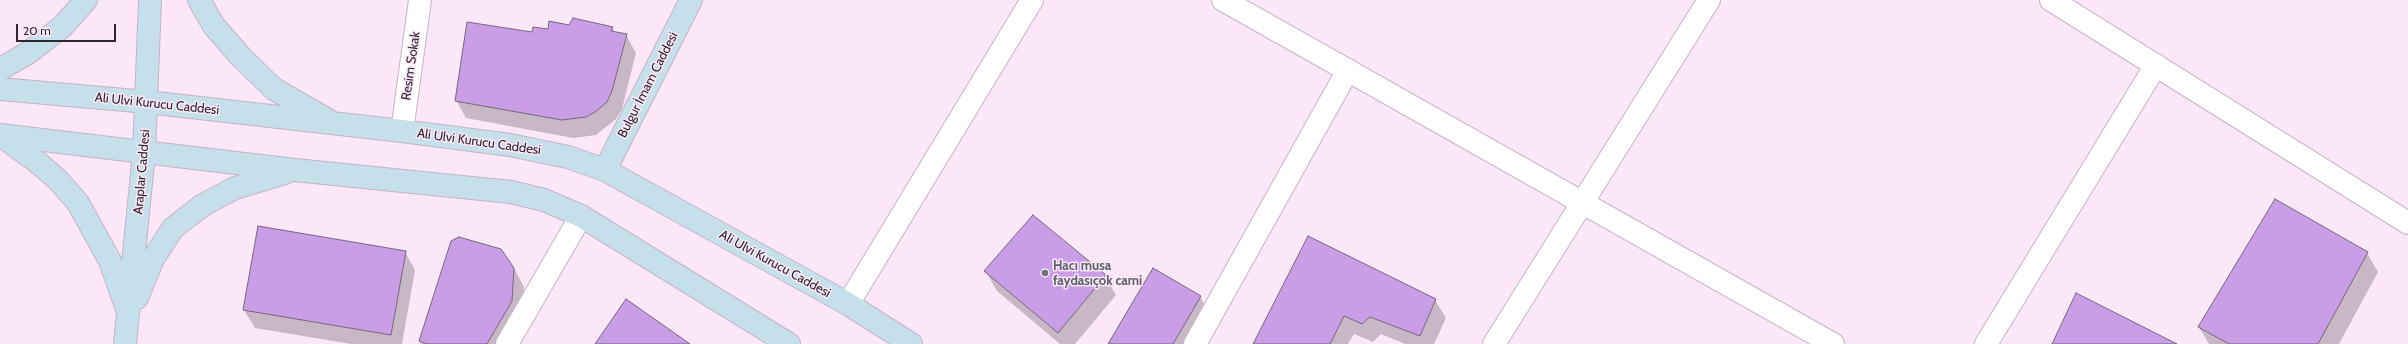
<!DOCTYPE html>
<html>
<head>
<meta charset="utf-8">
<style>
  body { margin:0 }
  #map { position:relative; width:2408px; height:344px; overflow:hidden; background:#fbe7f8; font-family:Cabin,sans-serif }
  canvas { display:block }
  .scale { position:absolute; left:16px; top:24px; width:100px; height:18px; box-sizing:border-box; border:2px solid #2e272d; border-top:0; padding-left:5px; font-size:12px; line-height:14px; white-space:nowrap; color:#2e272d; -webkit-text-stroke:3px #fbe7f8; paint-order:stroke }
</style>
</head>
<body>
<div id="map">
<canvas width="2408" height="344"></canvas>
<div class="scale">20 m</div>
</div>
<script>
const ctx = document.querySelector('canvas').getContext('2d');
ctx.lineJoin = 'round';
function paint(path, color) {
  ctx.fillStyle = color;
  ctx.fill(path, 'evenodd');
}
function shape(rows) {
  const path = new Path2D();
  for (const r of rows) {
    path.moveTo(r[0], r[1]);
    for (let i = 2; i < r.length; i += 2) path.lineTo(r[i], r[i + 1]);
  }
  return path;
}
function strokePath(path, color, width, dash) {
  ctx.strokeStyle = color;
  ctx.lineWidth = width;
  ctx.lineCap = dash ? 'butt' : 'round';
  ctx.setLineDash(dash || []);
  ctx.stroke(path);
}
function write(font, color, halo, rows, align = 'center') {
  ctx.font = font + ' Cabin,sans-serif';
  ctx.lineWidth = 3;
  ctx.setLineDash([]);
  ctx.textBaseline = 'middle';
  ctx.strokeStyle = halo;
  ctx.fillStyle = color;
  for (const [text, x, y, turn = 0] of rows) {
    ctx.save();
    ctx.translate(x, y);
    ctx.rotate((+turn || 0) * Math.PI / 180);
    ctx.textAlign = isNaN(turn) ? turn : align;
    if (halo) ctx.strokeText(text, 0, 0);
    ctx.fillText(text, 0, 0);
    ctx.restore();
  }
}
const shadow = shape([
  [570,26,612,27,615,33,626,35,636,53,622,109,616,119,596,135,573,138,466,118,456,100,533,33],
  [1308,238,1435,300,1446,318,1434,344,1405,344,1381,334,1373,342,1354,334,1348,344,1254,344],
  [405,252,415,270,402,344,351,344,255,328,244,310],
  [2367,253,2378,272,2339,344,2209,344,2199,327],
  [514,268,524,287,522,319,507,344,422,344,420,341],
  [986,272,1105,276,1116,295,1075,344,1060,344,997,291],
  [1200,297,1210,314,1193,344,1109,344]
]);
const building = shape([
  [573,18,613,27,611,31,627,34,612,91,607,102,595,112,586,117,562,120,455,101,467,22,532,32,533,27,548,29,549,21,569,25,573,18],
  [2275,199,2368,252,2318,344,2229,344,2198,327,2275,199],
  [1033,215,1106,275,1058,333,984,271,1033,215],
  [258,226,406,251,391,335,243,310,258,226],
  [1308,236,1436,299,1420,336,1370,317,1362,324,1344,316,1330,344,1253,344,1308,236],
  [459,237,501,249,514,268,512,301,487,344,426,344,419,341,451,241,459,237],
  [1153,268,1201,296,1173,344,1108,344,1153,268],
  [2076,293,2177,344,2052,344,2076,293],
  [626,299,690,344,595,344,626,299]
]);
const street = shape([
  [1223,0,1833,344],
  [2051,0,2408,223],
  [402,131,420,0],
  [848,304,1032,0],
  [507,344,581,216],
  [1195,344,1348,70],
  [1494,344,1709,0],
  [1986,344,2156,65]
]);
const secondary = shape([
  [199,0,214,26,241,57,274,89,328,120],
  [0,69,28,53,62,27,86,0],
  [0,89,147,102,402,131,510,145,568,157,605,170,848,304,911,344],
  [0,135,295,170,511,192,544,200,581,216,789,344],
  [3,137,36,161,58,180,78,203,110,261,127,309],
  [605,170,691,0],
  [137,298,153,259,173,228,203,205,235,188,285,173],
  [125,344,144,153,150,0]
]);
const markers = [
  [1045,273,4,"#6b7280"]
];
const streetNames = [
  ["Resim Sokak",411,66,-82],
  ["Bulgur İmam Caddesi",648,85,-63],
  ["Ali Ulvi Kurucu Caddesi",157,104,6],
  ["Ali Ulvi Kurucu Caddesi",479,142,8],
  ["Araplar Caddesi",142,172,-85],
  ["Ali Ulvi Kurucu Caddesi",775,264,29]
];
const worshipNames = [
  ["Hacı musa",1053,266],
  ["faydasıçok cami",1053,281]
];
paint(shadow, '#0003');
paint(building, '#ca9de7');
strokePath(building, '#73687b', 1);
strokePath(street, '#c6b3c4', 24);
strokePath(secondary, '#c6b3c4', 24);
strokePath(street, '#fff', 22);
strokePath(secondary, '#c5e0eb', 22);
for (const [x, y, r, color] of markers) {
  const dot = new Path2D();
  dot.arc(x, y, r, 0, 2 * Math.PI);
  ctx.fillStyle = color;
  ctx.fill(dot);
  strokePath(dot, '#fbe7f8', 1.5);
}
write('13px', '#2e272d', '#fbe7f8', streetNames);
write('bold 13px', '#5b616d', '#fbe7f8', worshipNames, 'left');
</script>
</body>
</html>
